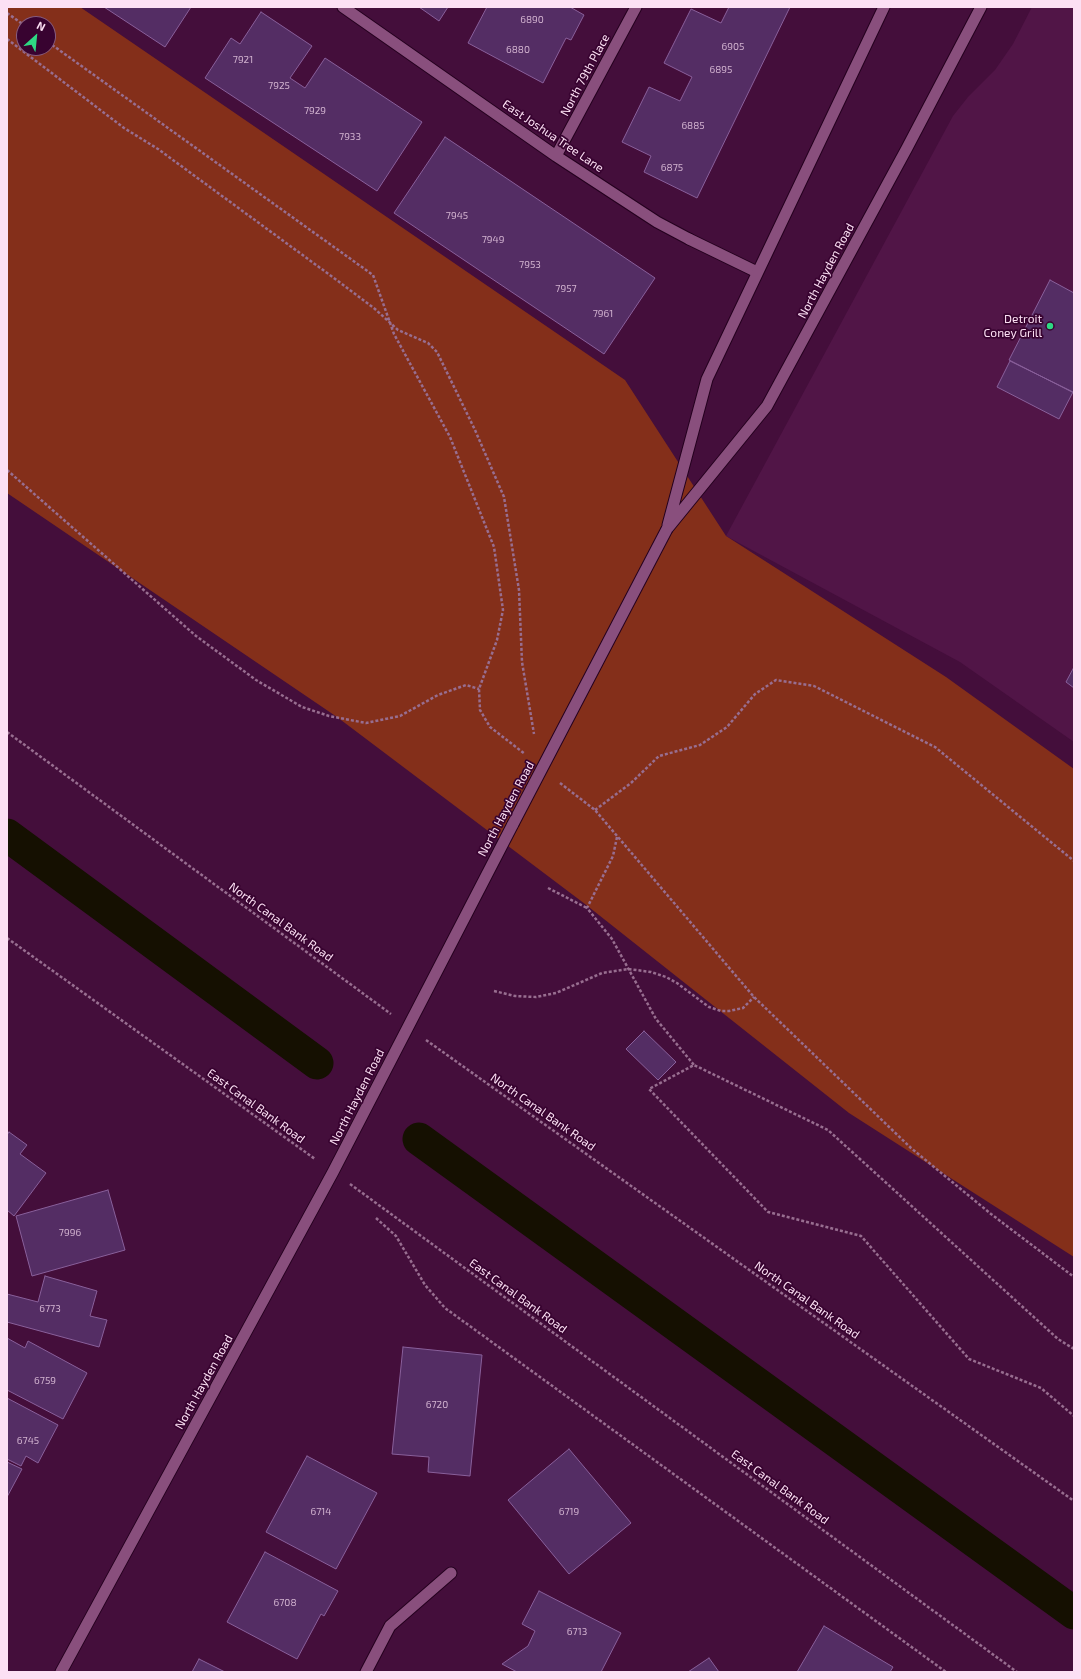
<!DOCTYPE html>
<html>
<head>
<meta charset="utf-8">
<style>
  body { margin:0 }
  #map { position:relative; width:1081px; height:1679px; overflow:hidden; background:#440e3b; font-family:"Exo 2",sans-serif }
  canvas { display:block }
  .frame { position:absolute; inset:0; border:8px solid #fce0f4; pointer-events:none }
  .north { position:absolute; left:16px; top:16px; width:40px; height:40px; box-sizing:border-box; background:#380330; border:1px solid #865b7e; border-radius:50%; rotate:27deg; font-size:11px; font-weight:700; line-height:16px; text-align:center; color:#fce0f4 }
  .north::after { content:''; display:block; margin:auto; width:14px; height:18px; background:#2ed883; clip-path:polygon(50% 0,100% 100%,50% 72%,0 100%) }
</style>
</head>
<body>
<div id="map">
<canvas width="1081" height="1679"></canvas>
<div class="frame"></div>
<div class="north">N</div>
</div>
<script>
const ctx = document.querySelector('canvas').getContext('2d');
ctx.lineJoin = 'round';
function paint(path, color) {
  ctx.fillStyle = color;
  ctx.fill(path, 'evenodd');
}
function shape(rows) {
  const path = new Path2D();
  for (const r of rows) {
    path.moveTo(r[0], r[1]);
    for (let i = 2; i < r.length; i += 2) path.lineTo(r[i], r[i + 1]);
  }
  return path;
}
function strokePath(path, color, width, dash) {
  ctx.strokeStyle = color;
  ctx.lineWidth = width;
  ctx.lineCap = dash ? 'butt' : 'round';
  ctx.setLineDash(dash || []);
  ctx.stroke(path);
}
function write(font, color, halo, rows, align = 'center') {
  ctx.font = font + ' "Exo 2",sans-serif';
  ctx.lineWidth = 3.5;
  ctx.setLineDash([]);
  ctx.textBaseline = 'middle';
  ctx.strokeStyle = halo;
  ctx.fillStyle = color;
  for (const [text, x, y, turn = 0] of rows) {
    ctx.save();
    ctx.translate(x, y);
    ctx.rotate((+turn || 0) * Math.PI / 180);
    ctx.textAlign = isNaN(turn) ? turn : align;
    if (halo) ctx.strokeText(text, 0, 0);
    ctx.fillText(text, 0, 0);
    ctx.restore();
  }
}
const built = shape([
  [1032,7,1074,7,1074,742,960,662,726,536,953,116,968,97,995,70,1013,44]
]);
const green = shape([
  [7,7,80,7,625,380,726,536,946,677,1074,769,1074,1257,849,1113,585,904,337,717,7,493],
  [24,24,48,24,48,48,24,48]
]);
const canal = shape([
  [7,835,317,1063],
  [419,1139,1074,1613]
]);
const building = shape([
  [104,7,191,7,165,47,104,7],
  [419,7,448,7,439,21,419,7],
  [487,7,570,7,584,15,571,40,566,38,543,83,468,43,487,7],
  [729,7,790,7,697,198,644,172,651,156,622,142,649,87,680,101,692,77,664,63,691,9,721,23,729,7],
  [261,12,312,46,290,78,305,88,325,58,422,122,377,191,205,78,231,38,240,44,261,12],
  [445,137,655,278,604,354,394,213,445,137],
  [1050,280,1074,293,1074,393,1009,360,1050,280],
  [1010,361,1073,392,1059,419,997,387,1010,361],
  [1074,667,1074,688,1066,682,1074,667],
  [644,1031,676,1062,658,1080,626,1049,644,1031],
  [9,1132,27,1145,20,1154,46,1173,14,1216,7,1210,7,1135,9,1132],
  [108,1190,125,1250,32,1276,16,1216,108,1190],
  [45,1276,97,1291,90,1316,107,1320,99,1347,7,1322,7,1294,38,1302,45,1276],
  [7,1338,25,1348,28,1341,87,1373,63,1419,7,1390,7,1338],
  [403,1347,482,1355,470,1476,428,1472,429,1457,392,1454,403,1347],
  [7,1398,58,1425,38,1463,26,1456,21,1466,7,1459,7,1398],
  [569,1449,631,1523,569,1574,508,1500,569,1449],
  [307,1456,377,1493,336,1569,266,1532,307,1456],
  [7,1462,22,1469,7,1497,7,1462],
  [265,1552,338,1591,324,1616,321,1614,297,1659,227,1622,265,1552],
  [539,1591,621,1633,601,1672,517,1672,502,1664,528,1646,535,1631,522,1624,539,1591],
  [824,1626,893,1667,890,1672,797,1672,824,1626],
  [709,1658,719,1672,688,1672,709,1658],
  [199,1659,225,1672,192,1672,199,1659]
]);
const path = shape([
  [7,13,24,25],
  [7,39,124,128,158,149,338,281,375,309,398,330,428,343,437,352,475,430,504,497,519,590,522,662,534,734],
  [48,42,373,275,394,334,450,437,494,547,503,610,497,640,479,689,480,710,490,727,525,754],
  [7,470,196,636,256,680,302,707,329,716,366,723,400,716,438,695,466,685,479,689],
  [7,732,391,1014],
  [560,783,595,810,754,997,911,1148,991,1214,1074,1277],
  [595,810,631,783,659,756,700,745,727,727,755,694,776,680,814,686,935,747,1074,861],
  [617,837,613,856,587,908,612,939,656,1019,694,1065],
  [548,888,587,908],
  [7,938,315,1159],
  [494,991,515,996,536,997,556,993,602,973,628,969,651,972,666,977,677,983,709,1007,721,1011,729,1011,743,1008,754,997],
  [426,1040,1074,1501],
  [350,1184,1017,1672],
  [376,1218,396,1236,425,1285,445,1308,946,1672],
  [1074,1349,1058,1339,828,1130,694,1065,649,1089,768,1212,861,1236,969,1359,1041,1388,1074,1416]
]);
const service = shape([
  [689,239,757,272]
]);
const minor = shape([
  [343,7,556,156,657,222,689,239],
  [556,156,636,7],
  [366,1672,390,1626,451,1573]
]);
const secondary = shape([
  [668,525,707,379,884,7],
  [667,529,767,406,907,148,981,7],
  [61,1672,333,1172,513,824]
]);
const secondaryBridge = shape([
  [513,824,667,529]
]);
const markers = [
  [1050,326,4,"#2ed883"]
];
const numberNames = [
  ["6890",532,20],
  ["6905",733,47],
  ["6880",518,50],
  ["7921",243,60],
  ["6895",721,70],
  ["7925",279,86],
  ["7929",315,111],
  ["6885",693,126],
  ["7933",350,137],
  ["6875",672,168],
  ["7945",457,216],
  ["7949",493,240],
  ["7953",530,265],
  ["7957",566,289],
  ["7961",603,314],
  ["7996",70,1233],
  ["6773",50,1309],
  ["6759",45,1381],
  ["6720",437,1405],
  ["6745",28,1441],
  ["6714",321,1512],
  ["6719",569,1512],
  ["6708",285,1603],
  ["6713",577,1632]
];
const streetNames = [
  ["North 79th Place",585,75,-62],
  ["East Joshua Tree Lane",553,136,34],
  ["North Hayden Road",826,271,-62],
  ["North Hayden Road",506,809,-62],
  ["North Canal Bank Road",281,922,36],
  ["North Hayden Road",357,1097,-63],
  ["East Canal Bank Road",256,1106,36],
  ["North Canal Bank Road",543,1112,35],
  ["East Canal Bank Road",518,1296,36],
  ["North Canal Bank Road",807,1300,35],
  ["North Hayden Road",204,1382,-61],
  ["East Canal Bank Road",780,1487,36]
];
const poiNames = [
  ["Detroit",1042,319],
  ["Coney Grill",1042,333]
];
paint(built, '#511547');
paint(green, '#842f1a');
strokePath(canal, '#151001', 33);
paint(building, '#542d64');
strokePath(building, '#89609b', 1);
strokePath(service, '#24001e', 13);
strokePath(minor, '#24001e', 13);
strokePath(secondary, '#24001e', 13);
strokePath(path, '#986e90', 2.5, [3, 2]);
strokePath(service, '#894f7d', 11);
strokePath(minor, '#894f7d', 11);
strokePath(secondary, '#894f7d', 11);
strokePath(secondaryBridge, '#24001e', 13, []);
strokePath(secondaryBridge, '#894f7d', 11);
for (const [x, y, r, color] of markers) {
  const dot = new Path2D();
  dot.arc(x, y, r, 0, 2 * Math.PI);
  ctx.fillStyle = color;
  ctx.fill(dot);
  strokePath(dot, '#380330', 1.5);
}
write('10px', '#d2b3d0', null, numberNames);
write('12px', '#fce0f4', '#380330', streetNames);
write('12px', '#fce0f4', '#380330', poiNames, 'right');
</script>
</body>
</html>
